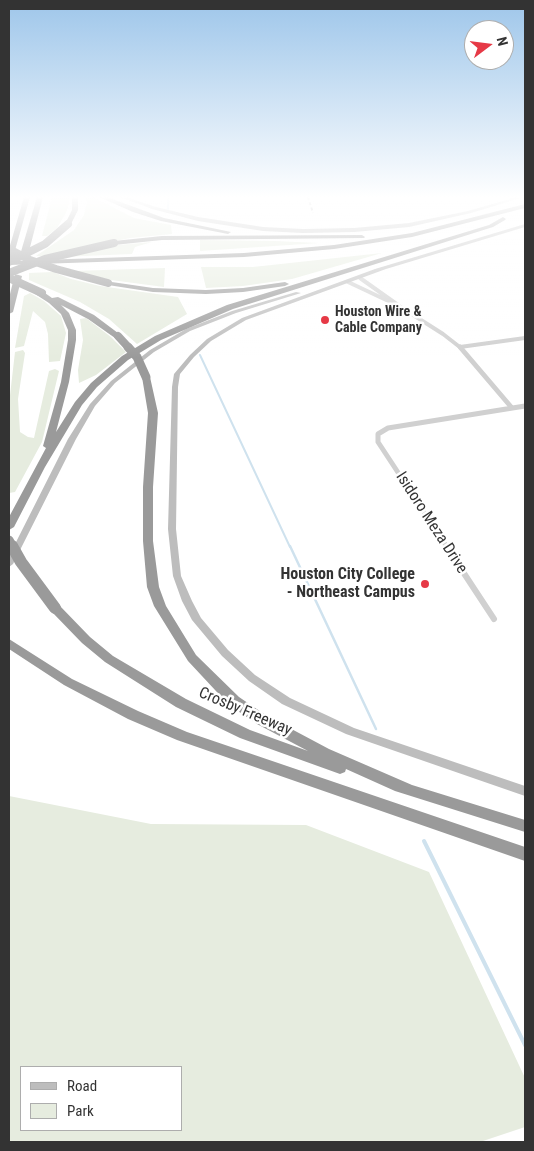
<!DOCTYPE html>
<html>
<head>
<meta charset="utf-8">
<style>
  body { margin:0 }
  #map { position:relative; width:534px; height:1151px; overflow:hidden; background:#fff; font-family:"Roboto Condensed",sans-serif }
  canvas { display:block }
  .frame { position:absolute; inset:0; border:10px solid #333; pointer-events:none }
  .legend { position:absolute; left:20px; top:1066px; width:162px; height:65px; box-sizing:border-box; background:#fff; border:1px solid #adadad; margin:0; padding:6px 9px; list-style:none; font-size:15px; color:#333 }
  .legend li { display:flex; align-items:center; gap:10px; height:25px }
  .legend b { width:25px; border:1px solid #adadad }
  .north { position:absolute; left:464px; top:20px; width:50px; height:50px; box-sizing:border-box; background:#fff; border:1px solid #adadad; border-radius:50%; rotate:75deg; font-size:14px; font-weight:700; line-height:20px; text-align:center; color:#333 }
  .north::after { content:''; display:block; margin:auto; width:18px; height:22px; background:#e63946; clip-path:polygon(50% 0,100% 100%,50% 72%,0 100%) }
</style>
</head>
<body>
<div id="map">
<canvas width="534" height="1151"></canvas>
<div class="frame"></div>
<ul class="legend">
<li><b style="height:6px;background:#bdbdbd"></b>Road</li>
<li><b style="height:14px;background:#e6ecdf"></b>Park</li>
</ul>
<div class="north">N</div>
</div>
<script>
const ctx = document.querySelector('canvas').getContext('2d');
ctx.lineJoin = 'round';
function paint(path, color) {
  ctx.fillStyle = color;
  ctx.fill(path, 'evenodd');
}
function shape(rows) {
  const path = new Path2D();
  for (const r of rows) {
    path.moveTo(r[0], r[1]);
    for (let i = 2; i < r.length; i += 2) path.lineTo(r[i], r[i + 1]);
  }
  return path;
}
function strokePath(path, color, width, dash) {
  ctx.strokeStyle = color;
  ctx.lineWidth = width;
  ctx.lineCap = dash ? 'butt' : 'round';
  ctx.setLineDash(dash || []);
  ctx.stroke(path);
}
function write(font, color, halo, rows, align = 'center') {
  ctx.font = font + ' "Roboto Condensed",sans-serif';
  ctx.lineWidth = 5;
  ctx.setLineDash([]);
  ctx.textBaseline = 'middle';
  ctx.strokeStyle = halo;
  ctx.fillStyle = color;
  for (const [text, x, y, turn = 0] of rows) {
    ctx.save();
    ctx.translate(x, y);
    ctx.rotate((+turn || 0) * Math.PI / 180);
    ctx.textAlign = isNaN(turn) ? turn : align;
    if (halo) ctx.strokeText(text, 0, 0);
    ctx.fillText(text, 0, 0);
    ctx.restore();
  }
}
const green = shape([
  [52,197,69,197,69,204,66,213,57,228,47,236,42,236],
  [85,197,93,197,134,218,171,225,172,234,130,238,44,256,36,256,74,230,84,215,87,202],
  [200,240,275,241,319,243,200,251],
  [152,242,135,247,132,254,60,257,107,246],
  [382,253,292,279,243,286,206,288,201,267,253,267],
  [165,268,164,287,111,280,73,271],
  [53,272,71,279,100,286,178,297,187,314,137,344,109,319,80,302,29,280,29,273],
  [30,293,44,301,61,316,66,333,60,361,49,362,48,334,45,322,33,311,24,346,15,348,24,296],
  [86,318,111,337,126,352,96,375,79,383,78,370,83,340,80,319],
  [23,350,25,353,18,399,20,432,28,437,34,438,49,371,55,369,59,371,42,442,15,492,9,493,9,404,15,352],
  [9,796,151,824,306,825,429,872,525,1078,525,1127,480,1142,9,1142],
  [21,1067,181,1067,181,1130,21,1130]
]);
const streamFar2 = shape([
  [168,197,168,209],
  [200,355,290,547]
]);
const streamFar1 = shape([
  [290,546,376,729]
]);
const stream = shape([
  [424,841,525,1045]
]);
const minorFar2 = shape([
  [360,278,398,305],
  [348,282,399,306,443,334,461,348],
  [460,347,525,338]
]);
const minorFar1 = shape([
  [460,347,512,408],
  [447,547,378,442,378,434,388,428,525,406]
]);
const minor = shape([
  [446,546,494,619]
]);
const secondary = shape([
  [120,197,126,197,156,207,198,217,263,227,303,229,354,228,409,223,468,211,517,197,524,197,471,213,409,227,354,232,303,233,263,231,198,221,152,209,120,197],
  [525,224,525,227,386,269,246,320,211,341,194,357,180,374,178,387,176,529,181,576,192,601,201,618,228,650,255,675,290,698,354,728,525,786,525,796,346,734,282,704,249,681,222,656,192,620,182,601,173,576,168,529,172,387,174,374,190,355,207,339,242,318,375,269,525,224],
  [296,292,301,293,236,313,190,331,154,352,115,383,95,406,76,439,13,564,9,567,9,556,68,439,90,404,111,381,150,350,186,329,232,311,296,292]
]);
const motorway = shape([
  [24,197,30,197,12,261,244,253,334,245,412,233,525,204,525,208,412,237,334,249,244,257,9,265,9,249,24,197],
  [37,197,43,197,28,255,24,257,20,255,37,197],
  [72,197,78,197,78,210,71,224,68,226,65,224,72,210,72,197],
  [99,197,107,197,164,218,231,232,228,234,161,221,133,212,99,197],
  [503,217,506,219,505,220,493,227,233,309,161,340,128,360,97,387,82,405,45,467,14,527,9,530,9,517,46,448,43,446,61,382,68,340,68,330,61,314,49,303,32,292,32,288,38,288,52,298,58,297,94,315,122,336,115,338,88,319,61,305,69,313,76,330,76,340,69,382,56,432,75,402,91,383,122,356,155,336,227,305,489,225,503,217],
  [362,235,365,237,364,238,162,240,114,245,111,243,114,241,162,236,362,235],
  [15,274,22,276,13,312,9,314,9,298,15,274],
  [105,281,153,288,206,290,243,288,285,282,289,284,285,286,243,292,206,294,153,292,108,285,104,283,105,281],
  [146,374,150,377,158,413,153,487,153,541,159,587,166,606,196,655,239,697,267,716,329,749,412,785,525,820,525,832,395,791,346,769,345,772,340,774,240,738,176,707,105,662,82,643,51,611,49,608,51,605,59,605,90,637,113,656,186,699,250,730,308,751,257,724,229,705,188,661,154,606,147,587,143,541,143,487,148,413,142,377,146,374],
  [9,639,72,679,138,711,187,732,525,847,525,861,177,740,128,719,64,685,9,649,9,639]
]);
const rail = shape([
  [308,197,313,213]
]);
const motorwayBridgeFar2 = shape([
  [9,249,30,260,56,269,108,283],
  [9,262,45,244,68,224],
  [9,273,45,259,114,243],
  [9,278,42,293],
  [118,336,129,348]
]);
const motorwayBridgeFar1 = shape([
  [128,347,137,357,146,377],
  [9,540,13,547]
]);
const motorwayBridge = shape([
  [12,546,21,562,55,608]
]);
const markers = [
  [325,320,5,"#e63946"],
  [425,584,5,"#e63946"]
];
const farPoinames = [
  ["Houston Wire &",335,312],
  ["Cable Company",335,328]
];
const streetNames = [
  ["Isidoro Meza Drive",431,523,57],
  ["Crosby Freeway",245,712,23]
];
const poiNames = [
  ["Houston City College",415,575],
  ["- Northeast Campus",415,593]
];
paint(green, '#e6ecdf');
strokePath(streamFar2, '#cfe2ee', 2);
strokePath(streamFar1, '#cfe2ee', 2.5);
strokePath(stream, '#cfe2ee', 4);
strokePath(minorFar2, '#d0d0d0', 4);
strokePath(minorFar1, '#d0d0d0', 5);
strokePath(minor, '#d0d0d0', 6);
paint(secondary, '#bdbdbd');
paint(motorway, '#9a9a9a');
strokePath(rail, '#888', 2, [3, 2.5]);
strokePath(motorwayBridgeFar2, '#9a9a9a', 8);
strokePath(motorwayBridgeFar1, '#9a9a9a', 9);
strokePath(motorwayBridge, '#9a9a9a', 12);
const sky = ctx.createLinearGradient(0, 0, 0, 358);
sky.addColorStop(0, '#9ec6ea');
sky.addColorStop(0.55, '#fff');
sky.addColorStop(1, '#ffffff00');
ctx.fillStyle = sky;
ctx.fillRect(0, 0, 534, 358);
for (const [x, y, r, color] of markers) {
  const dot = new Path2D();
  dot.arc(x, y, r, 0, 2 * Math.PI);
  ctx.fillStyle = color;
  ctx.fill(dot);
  strokePath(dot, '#fff', 2);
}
write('bold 14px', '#333', '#fff', farPoinames, 'left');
write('16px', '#333', '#fff', streetNames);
write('bold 16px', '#333', '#fff', poiNames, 'right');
</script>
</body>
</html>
